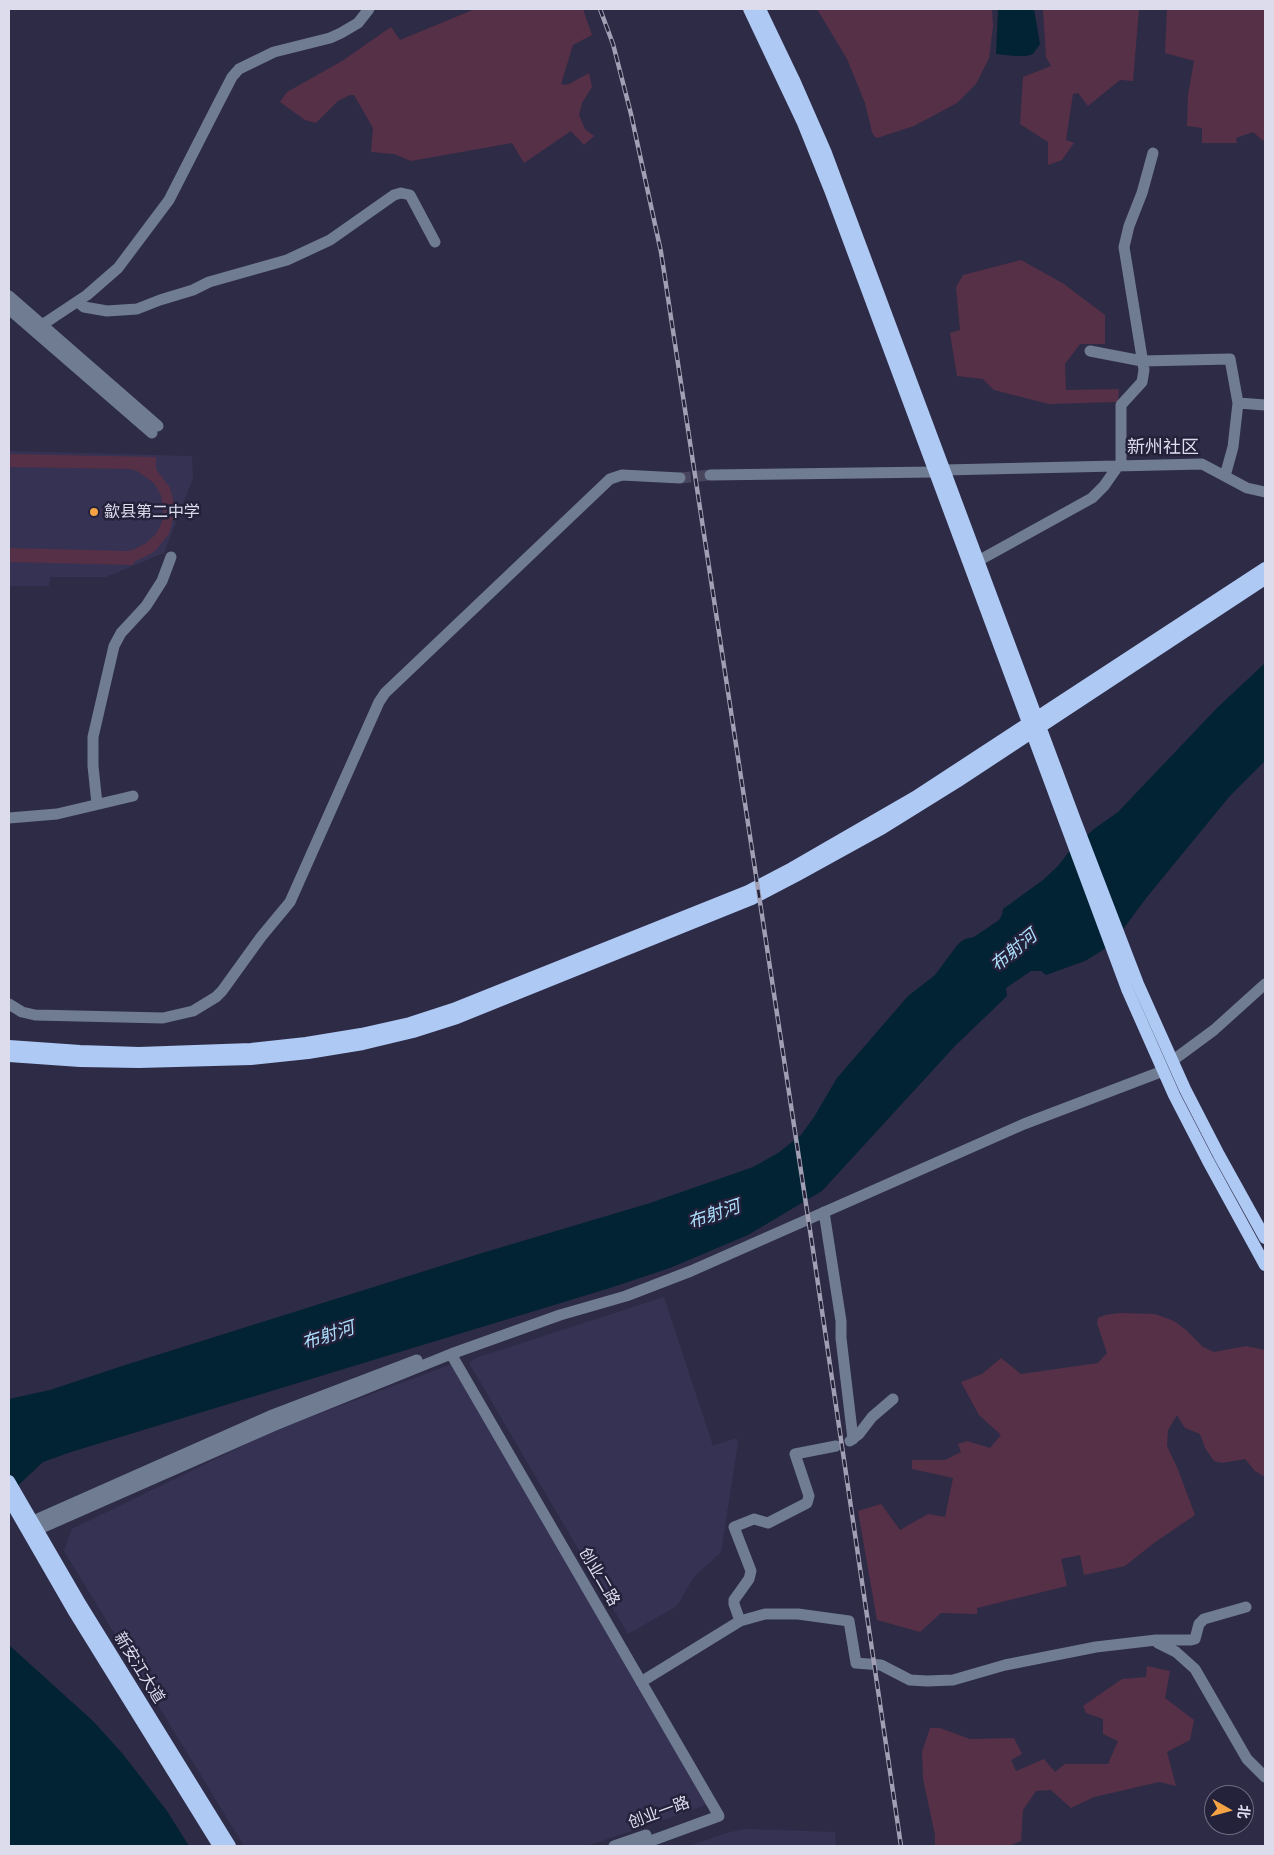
<!DOCTYPE html>
<html>
<head>
<meta charset="utf-8">
<style>
  body { margin:0 }
  #map { position:relative; width:1274px; height:1855px; overflow:hidden; background:#2e2b46; font-family:"Zilla Slab","Noto Sans SC",serif }
  canvas { display:block }
  .frame { position:absolute; inset:0; border:10px solid #dddced; pointer-events:none }
  .north { position:absolute; left:1204px; top:1785px; width:50px; height:50px; box-sizing:border-box; background:#24213b; border:1px solid #6e6c82; border-radius:50%; rotate:97deg; font-size:14px; font-weight:700; line-height:20px; text-align:center; color:#dddced }
  .north::after { content:''; display:block; margin:auto; width:18px; height:22px; background:#f5a345; clip-path:polygon(50% 0,100% 100%,50% 72%,0 100%) }
</style>
</head>
<body>
<div id="map">
<canvas width="1274" height="1855"></canvas>
<div class="frame"></div>
<div class="north">北</div>
</div>
<script>
const ctx = document.querySelector('canvas').getContext('2d');
ctx.lineJoin = 'round';
function paint(path, color) {
  ctx.fillStyle = color;
  ctx.fill(path, 'evenodd');
}
function shape(rows) {
  const path = new Path2D();
  for (const r of rows) {
    path.moveTo(r[0], r[1]);
    for (let i = 2; i < r.length; i += 2) path.lineTo(r[i], r[i + 1]);
  }
  return path;
}
function strokePath(path, color, width, dash) {
  ctx.strokeStyle = color;
  ctx.lineWidth = width;
  ctx.lineCap = dash ? 'butt' : 'round';
  ctx.setLineDash(dash || []);
  ctx.stroke(path);
}
function write(font, color, halo, rows, align = 'center') {
  ctx.font = font + ' "Zilla Slab","Noto Sans SC",serif';
  ctx.lineWidth = 5;
  ctx.setLineDash([]);
  ctx.textBaseline = 'middle';
  ctx.strokeStyle = halo;
  ctx.fillStyle = color;
  for (const [text, x, y, turn = 0] of rows) {
    ctx.save();
    ctx.translate(x, y);
    ctx.rotate((+turn || 0) * Math.PI / 180);
    ctx.textAlign = isNaN(turn) ? turn : align;
    if (halo) ctx.strokeText(text, 0, 0);
    ctx.fillText(text, 0, 0);
    ctx.restore();
  }
}
const built = shape([
  [9,451,192,456,193,478,164,553,106,577,50,577,49,586,9,586],
  [664,1297,713,1446,736,1438,738,1442,721,1552,693,1578,677,1606,628,1634,469,1363,476,1358],
  [452,1364,707,1805,587,1846,244,1846,64,1551,72,1529,273,1431],
  [746,1829,835,1832,836,1846,689,1846,726,1833]
]);
const green = shape([
  [475,9,583,9,592,35,573,45,561,84,565,85,569,84,589,73,592,87,582,103,579,115,585,129,594,136,584,145,571,131,524,163,512,143,411,161,394,154,371,152,373,128,354,95,350,95,338,101,316,123,305,120,280,102,287,92,342,61,391,27,400,40],
  [817,9,992,9,993,26,989,58,976,84,957,103,914,126,877,138,874,136,872,132,865,103,847,59],
  [1043,9,1139,9,1133,81,1120,80,1088,106,1078,93,1073,94,1066,140,1074,143,1062,160,1048,165,1048,142,1020,124,1023,77,1051,66,1046,57],
  [1167,9,1265,9,1265,137,1263,141,1253,132,1236,138,1237,143,1202,143,1202,128,1187,126,1188,95,1194,61,1165,53],
  [1021,260,1064,284,1105,315,1105,344,1080,344,1065,364,1066,390,1119,389,1118,402,1049,404,994,390,983,379,957,376,950,333,960,330,956,287,963,275],
  [9,454,156,457,156,469,170,488,174,503,173,519,169,534,154,552,134,562,133,565,9,562,9,548,128,551,135,549,146,543,156,534,162,522,163,509,161,495,154,483,137,471,130,469,9,467],
  [1120,1313,1155,1314,1174,1321,1186,1330,1203,1347,1214,1352,1246,1346,1265,1350,1265,1477,1255,1471,1245,1459,1222,1463,1214,1461,1205,1448,1200,1434,1185,1428,1177,1415,1168,1430,1167,1446,1177,1467,1195,1515,1154,1543,1125,1566,1084,1575,1080,1555,1061,1559,1067,1586,977,1608,977,1614,941,1613,920,1632,877,1620,858,1511,881,1504,900,1530,928,1514,945,1517,953,1478,912,1469,912,1460,945,1460,961,1452,958,1444,967,1441,990,1448,1001,1435,979,1415,961,1382,982,1374,1001,1358,1021,1374,1098,1363,1107,1353,1097,1323,1098,1318,1105,1315],
  [1147,1666,1170,1671,1165,1698,1194,1720,1190,1740,1167,1752,1176,1786,1159,1782,1094,1797,1071,1808,1051,1790,1036,1791,1023,1810,1021,1841,1008,1846,935,1846,935,1835,923,1779,922,1752,930,1728,940,1728,970,1739,1014,1738,1022,1754,1011,1760,1016,1771,1044,1759,1055,1772,1065,1764,1108,1764,1118,1741,1103,1734,1103,1719,1086,1713,1083,1706,1122,1679,1146,1677]
]);
const water = shape([
  [998,9,1034,9,1040,44,1033,54,1026,56,1015,56,996,54],
  [1265,663,1265,761,1229,797,1147,897,1118,936,1103,950,1085,961,1046,975,1041,971,1031,971,1006,988,1007,996,955,1046,822,1191,748,1235,670,1268,610,1288,71,1452,43,1462,9,1494,9,1399,50,1390,122,1366,482,1253,650,1203,753,1167,778,1153,801,1135,814,1117,837,1078,908,996,935,975,958,944,965,939,974,937,999,920,1002,915,1003,909,1043,880,1058,866,1068,853,1094,829,1118,812,1217,708],
  [9,1645,93,1721,122,1753,167,1811,189,1846,9,1846]
]);
const minorTunnel = shape([
  [680,478,710,475]
]);
const minor = shape([
  [9,296,158,426],
  [78,302,84,307,107,311,137,309,160,300,193,290,209,282,287,260,330,240,394,195,401,193,410,195,435,242],
  [9,309,152,433],
  [42,325,87,295,118,268,169,200,217,106,232,77,239,69,274,52,330,38,341,33,358,23,369,9],
  [1090,351,1142,361,1230,359,1238,403],
  [1121,466,1121,405,1142,382,1144,370,1124,247,1129,226,1142,193,1153,153],
  [944,470,1202,464,1247,488,1265,492],
  [710,475,934,472],
  [1225,476,1233,447,1238,403,1265,405],
  [978,561,1092,498,1104,486,1118,466],
  [97,804,93,766,93,737,114,646,121,633,146,606,162,581,171,557],
  [9,818,57,814,133,796],
  [9,1004,22,1012,35,1015,163,1018,193,1011,216,997,222,991,261,937,290,902,379,702,385,693,610,479,622,475,680,478],
  [1172,1061,1214,1030,1265,984],
  [824,1212,841,1321,841,1338,853,1439],
  [451,1354,719,1816,637,1846],
  [850,1441,859,1434,872,1417,893,1399],
  [24,1525,270,1416,417,1360],
  [30,1533,273,1426,451,1354,560,1315,626,1296,691,1271,1024,1124,1163,1071],
  [740,1621,734,1604,734,1600,749,1579,751,1571,734,1527,754,1519,768,1523,807,1503,809,1496,795,1454,836,1446],
  [1158,1643,1176,1652,1195,1669,1247,1759,1265,1777],
  [641,1682,740,1621,765,1614,798,1614,849,1621,856,1663,881,1665,910,1680,927,1681,953,1680,1005,1665,1096,1647,1156,1640,1191,1640,1195,1639,1199,1624,1204,1619,1246,1607],
  [614,1846,646,1835]
]);
const major = shape([
  [749,9,803,123,830,190,1127,989,1174,1095,1208,1161,1265,1265],
  [760,9,794,80,826,153,1075,820,1138,984,1185,1089,1219,1155,1265,1238],
  [9,1046,80,1051,139,1053,251,1049,306,1043,361,1034,410,1023,453,1009,748,891,792,868,915,797,1265,568],
  [9,1056,80,1061,139,1062,251,1059,308,1053,363,1044,413,1032,457,1018,752,899,796,876,883,828,957,782,1265,579],
  [9,1481,81,1605,230,1846],
  [9,1499,73,1610,219,1846]
]);
const rail = shape([
  [600,9,613,44,631,114,661,252,813,1250,901,1846]
]);
const markers = [
  [94,512,5,"#f5a345"]
];
const poiNames = [
  ["歙县第二中学",104,512]
];
const streetNames = [
  ["创业二路",599,1577,60],
  ["新安江大道",139,1668,58],
  ["创业一路",659,1813,-20]
];
const neighbourhoodNames = [
  ["新州社区",1163,448]
];
const waterNames = [
  ["布射河",1014,951,-40],
  ["布射河",714,1215,-19],
  ["布射河",328,1336,-18]
];
paint(built, '#363253');
paint(green, '#563047');
paint(water, '#022333');
strokePath(minorTunnel, '#48465f', 11, [11, 5.5]);
strokePath(minor, '#6f7c91', 11);
strokePath(major, '#aec9f4', 12);
strokePath(rail, '#a19fb4', 4.5);
strokePath(rail, '#24213b', 2.5, [8]);
for (const [x, y, r, color] of markers) {
  const dot = new Path2D();
  dot.arc(x, y, r, 0, 2 * Math.PI);
  ctx.fillStyle = color;
  ctx.fill(dot);
  strokePath(dot, '#24213b', 2);
}
write('16px', '#dddced', '#24213b', poiNames, 'left');
write('16px', '#dddced', '#24213b', streetNames);
write('18px', '#dddced', '#24213b', neighbourhoodNames);
write('italic 18px', '#acdffb', '#24213b', waterNames);
</script>
</body>
</html>
